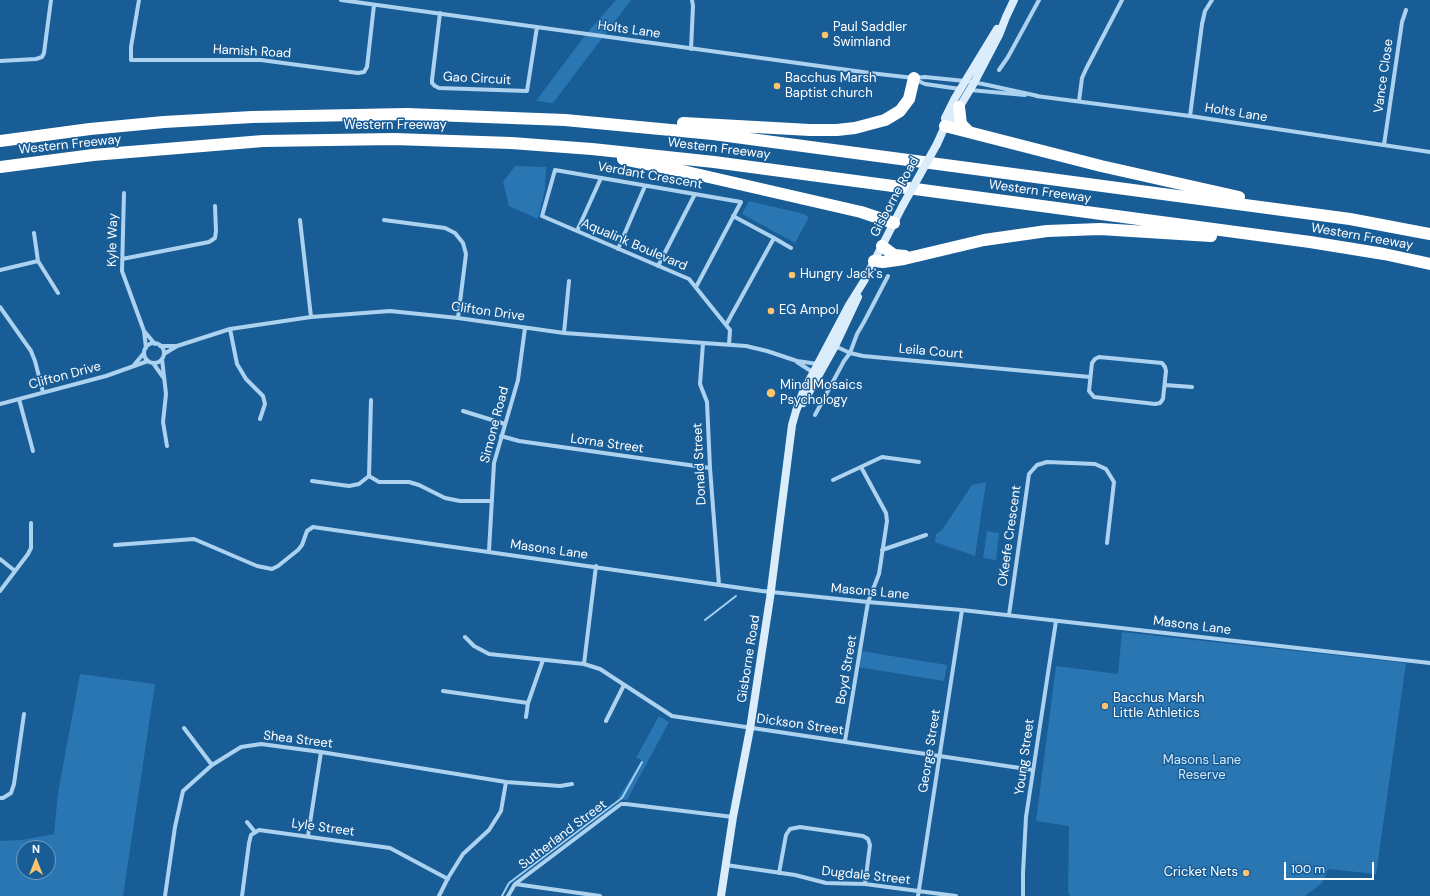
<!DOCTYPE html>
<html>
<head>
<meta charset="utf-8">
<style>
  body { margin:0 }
  #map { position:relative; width:1430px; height:896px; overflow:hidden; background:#195d97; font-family:"DM Sans",sans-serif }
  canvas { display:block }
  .north { position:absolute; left:16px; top:840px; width:40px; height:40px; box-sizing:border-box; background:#195d97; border:1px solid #759ec1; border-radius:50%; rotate:0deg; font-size:11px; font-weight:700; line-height:16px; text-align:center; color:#fff }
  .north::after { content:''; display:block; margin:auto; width:14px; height:18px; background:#ffc56c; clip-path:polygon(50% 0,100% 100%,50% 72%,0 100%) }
  .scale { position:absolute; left:1284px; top:862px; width:90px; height:18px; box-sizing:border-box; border:2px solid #fff; border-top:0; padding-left:5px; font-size:12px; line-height:14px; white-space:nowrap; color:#fff; -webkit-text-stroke:3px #195d97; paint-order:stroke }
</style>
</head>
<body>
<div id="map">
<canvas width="1430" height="896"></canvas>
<div class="north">N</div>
<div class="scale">100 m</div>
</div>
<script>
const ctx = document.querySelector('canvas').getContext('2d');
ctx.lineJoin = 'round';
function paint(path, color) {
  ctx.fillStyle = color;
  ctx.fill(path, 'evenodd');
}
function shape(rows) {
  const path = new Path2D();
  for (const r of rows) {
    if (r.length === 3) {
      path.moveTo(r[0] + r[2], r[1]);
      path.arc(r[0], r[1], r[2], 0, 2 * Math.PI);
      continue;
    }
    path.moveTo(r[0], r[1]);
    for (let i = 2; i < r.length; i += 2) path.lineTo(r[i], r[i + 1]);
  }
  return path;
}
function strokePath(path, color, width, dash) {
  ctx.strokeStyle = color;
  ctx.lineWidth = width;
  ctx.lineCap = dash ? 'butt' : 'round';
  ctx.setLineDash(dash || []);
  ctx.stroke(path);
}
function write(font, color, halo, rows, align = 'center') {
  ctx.font = font + ' "DM Sans",sans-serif';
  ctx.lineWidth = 3;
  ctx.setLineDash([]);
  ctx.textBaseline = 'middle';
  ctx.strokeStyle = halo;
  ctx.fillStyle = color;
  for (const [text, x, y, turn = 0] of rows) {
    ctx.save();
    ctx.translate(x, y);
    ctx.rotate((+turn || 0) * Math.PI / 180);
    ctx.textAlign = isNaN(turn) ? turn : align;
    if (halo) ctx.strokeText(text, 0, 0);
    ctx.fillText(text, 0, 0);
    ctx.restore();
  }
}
const green = shape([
  [616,0,631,0,553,103,536,101,586,34],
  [515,166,546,167,545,189,538,219,509,206,503,182],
  [749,201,804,214,809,217,795,243,742,214],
  [986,482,975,556,935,542,936,534,942,530,972,485],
  [987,531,999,533,996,560,983,558],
  [1122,632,1406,663,1376,874,1328,869,1322,883,1305,896,1070,896,1068,892,1069,826,1036,821,1056,666,1118,674],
  [861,651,947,665,944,681,858,667],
  [80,674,155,684,123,896,0,896,0,841,21,840,54,834,58,793],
  [24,848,48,848,48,872,24,872],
  [659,716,669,722,627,800,618,798,642,760,636,758]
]);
const stream = shape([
  [705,620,736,596],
  [502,896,509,883,622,798,642,762]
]);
const street = shape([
  [139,0,131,47,131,60,261,60,358,73,364,72,367,67,374,5],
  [341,0,870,73,914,78,925,77,965,81,983,84,1038,96],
  [440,13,432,80,432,83,435,86,439,88,527,91,537,27],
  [691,49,693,6,692,0],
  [0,61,36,59,42,57,44,53,51,0],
  [999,70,1008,57,1039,0],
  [916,80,925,84,960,89],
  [970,90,1025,95],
  [1036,96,1190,116,1430,152],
  [1079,101,1082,78,1086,69,1122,0],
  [1190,116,1202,24,1205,11,1212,0],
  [1384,145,1402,22,1406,10],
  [124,193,122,271,144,331,146,348],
  [300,220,311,317],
  [384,220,445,228,455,233,463,243,466,254,458,318],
  [577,231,601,178],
  [34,233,38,261,58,293],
  [774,238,791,248],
  [618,249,645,186],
  [122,259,209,242,215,238,216,231,215,206],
  [658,266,695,194],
  [0,270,38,261],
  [696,287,741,202,555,170,542,216,689,279,730,330,729,345],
  [0,307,31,351,35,361,43,392],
  [726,325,774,238,733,216],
  [230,329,237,364,246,379,263,396,265,404,260,419],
  [144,331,155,344],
  [564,333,569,281],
  [703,343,700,384,707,402,710,468,719,585],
  [154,353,10],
  [160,346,177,346],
  [835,346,850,353,863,356,1090,377],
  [164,354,177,346,230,329,311,317,390,311,458,318,564,333,746,346,767,351,797,361,818,364],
  [1099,357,1162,363,1165,367,1166,371,1163,399,1160,403,1155,404,1094,397,1089,391,1092,363,1095,359,1099,357],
  [162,359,166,394,163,422,167,446],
  [797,362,814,373],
  [153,363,163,377],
  [134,365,144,353],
  [1165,385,1192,387],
  [19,399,33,451],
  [371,400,369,476,379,482,409,482,419,485,445,498,460,501,492,501],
  [0,404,106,376,148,361],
  [463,411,505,424],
  [815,415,844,361,850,353,857,334,864,322,888,276],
  [501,436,519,441,710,468],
  [833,480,882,457,919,462],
  [312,481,349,486,359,484,369,476],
  [115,545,194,539,257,566,272,569,278,566,298,550,302,545,307,531,313,527,320,528,762,591,868,602,962,610,1430,663],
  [882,550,926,535],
  [489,551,494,463,518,380,525,328],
  [0,559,15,571],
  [0,591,28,554,31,548,31,523],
  [1009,615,1029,474,1037,465,1047,462,1095,464,1106,469,1114,482,1107,543],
  [465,637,474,646,489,654,584,664,600,669,672,716,1033,770],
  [584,664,596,566],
  [443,691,528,703],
  [526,717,528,703,543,660],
  [606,721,624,685],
  [184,728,212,765],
  [845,741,868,602,879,574,887,521,886,513,861,467],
  [0,798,3,798,11,793,14,784,24,714],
  [247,822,255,832],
  [308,836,321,752],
  [726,865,795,875,826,883,865,884,956,896],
  [779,873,786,835,790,829,800,827,863,836,868,839,870,845,865,884],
  [515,884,600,896],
  [165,896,175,827,183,791,212,765,241,747,261,744,321,752,506,782,560,786,572,784],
  [242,896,249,843,251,835,259,830,390,848,448,879],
  [439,896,448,878,463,854,489,830,501,811,506,782],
  [508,896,515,884,621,804,626,804,733,817],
  [918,896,962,610],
  [1023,896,1023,873,1026,817,1056,621]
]);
const secondary = shape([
  [946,124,945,118,955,98,997,29],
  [937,144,946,124,951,121,974,83,999,35,1006,17,1014,0],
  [803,403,835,346,858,297],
  [721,896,733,817,750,729,770,598,792,425,796,411,803,392,849,305,864,281,903,205]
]);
const highway = shape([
  [959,107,961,124,969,132],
  [683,123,810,130,837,130,855,128,885,120,900,111,909,99,914,78],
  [945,126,1101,166,1239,197],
  [0,141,90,129,164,122,252,117,407,114,565,120,713,134,1350,219,1430,234],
  [623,159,687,172,861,212,894,223],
  [0,167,93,155,263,141,394,139,511,143,592,149,714,162,1310,242,1384,254,1430,264],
  [882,246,894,255,905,256],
  [874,261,883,262,904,259,984,240,1047,231,1100,229,1211,236]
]);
const secondaryBridge = shape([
  [903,205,937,144]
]);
const markers = [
  [825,35,4,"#ffc56c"],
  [777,86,4,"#ffc56c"],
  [792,275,4,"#ffc56c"],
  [771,311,4,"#ffc56c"],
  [771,393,5,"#ffc56c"],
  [1105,706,4,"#ffc56c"],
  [1246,873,4,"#ffc56c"]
];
const poiNames = [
  ["Paul Saddler",833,28],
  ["Swimland",833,43],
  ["Bacchus Marsh",785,79],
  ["Baptist church",785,94],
  ["Hungry Jack's",800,275],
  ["EG Ampol",779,311],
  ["Mind Mosaics",780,386],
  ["Psychology",780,401],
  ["Bacchus Marsh",1113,699],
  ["Little Athletics",1113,714],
  ["Cricket Nets",1238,873,"right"]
];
const streetNames = [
  ["Holts Lane",629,30,8],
  ["Hamish Road",252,52,3],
  ["Vance Close",1384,76,-82],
  ["Gao Circuit",477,79,3],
  ["Holts Lane",1236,113,9],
  ["Western Freeway",395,126],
  ["Western Freeway",70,145,-6],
  ["Western Freeway",719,149,7],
  ["Verdant Crescent",650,176,10],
  ["Western Freeway",1040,192,8],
  ["Gisborne Road",895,197,-62],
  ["Western Freeway",1362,237,10],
  ["Kyle Way",113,240,-89],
  ["Aqualink Boulevard",634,245,23],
  ["Clifton Drive",488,312,8],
  ["Leila Court",931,352,5],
  ["Clifton Drive",65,376,-15],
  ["Simone Road",495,425,-75],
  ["Lorna Street",607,444,8],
  ["Donald Street",700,464,-93],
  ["OKeefe Crescent",1010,536,-82],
  ["Masons Lane",549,550,8],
  ["Masons Lane",870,592,5],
  ["Masons Lane",1192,626,7],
  ["Gisborne Road",749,659,-81],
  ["Boyd Street",847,670,-80],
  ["Dickson Street",800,725,8],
  ["Shea Street",298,740,7],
  ["George Street",930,751,-81],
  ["Young Street",1025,757,-82],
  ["Lyle Street",323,828,8],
  ["Sutherland Street",563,835,-37],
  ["Dugdale Street",866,876,6]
];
const parkNames = [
  ["Masons Lane",1202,761],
  ["Reserve",1202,776]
];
paint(green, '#2976b3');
strokePath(stream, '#9fcff3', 2);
strokePath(street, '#acd2f0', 4);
strokePath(secondary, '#dbecfb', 8);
strokePath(highway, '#fff', 12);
strokePath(secondaryBridge, '#dbecfb', 8);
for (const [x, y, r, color] of markers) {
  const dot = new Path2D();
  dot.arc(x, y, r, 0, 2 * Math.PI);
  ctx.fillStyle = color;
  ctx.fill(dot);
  strokePath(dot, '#195d97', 1.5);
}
write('13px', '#fff', '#195d97', poiNames, 'left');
write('13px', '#fff', '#195d97', streetNames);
write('13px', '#d3eafb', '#195d97', parkNames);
</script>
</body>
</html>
